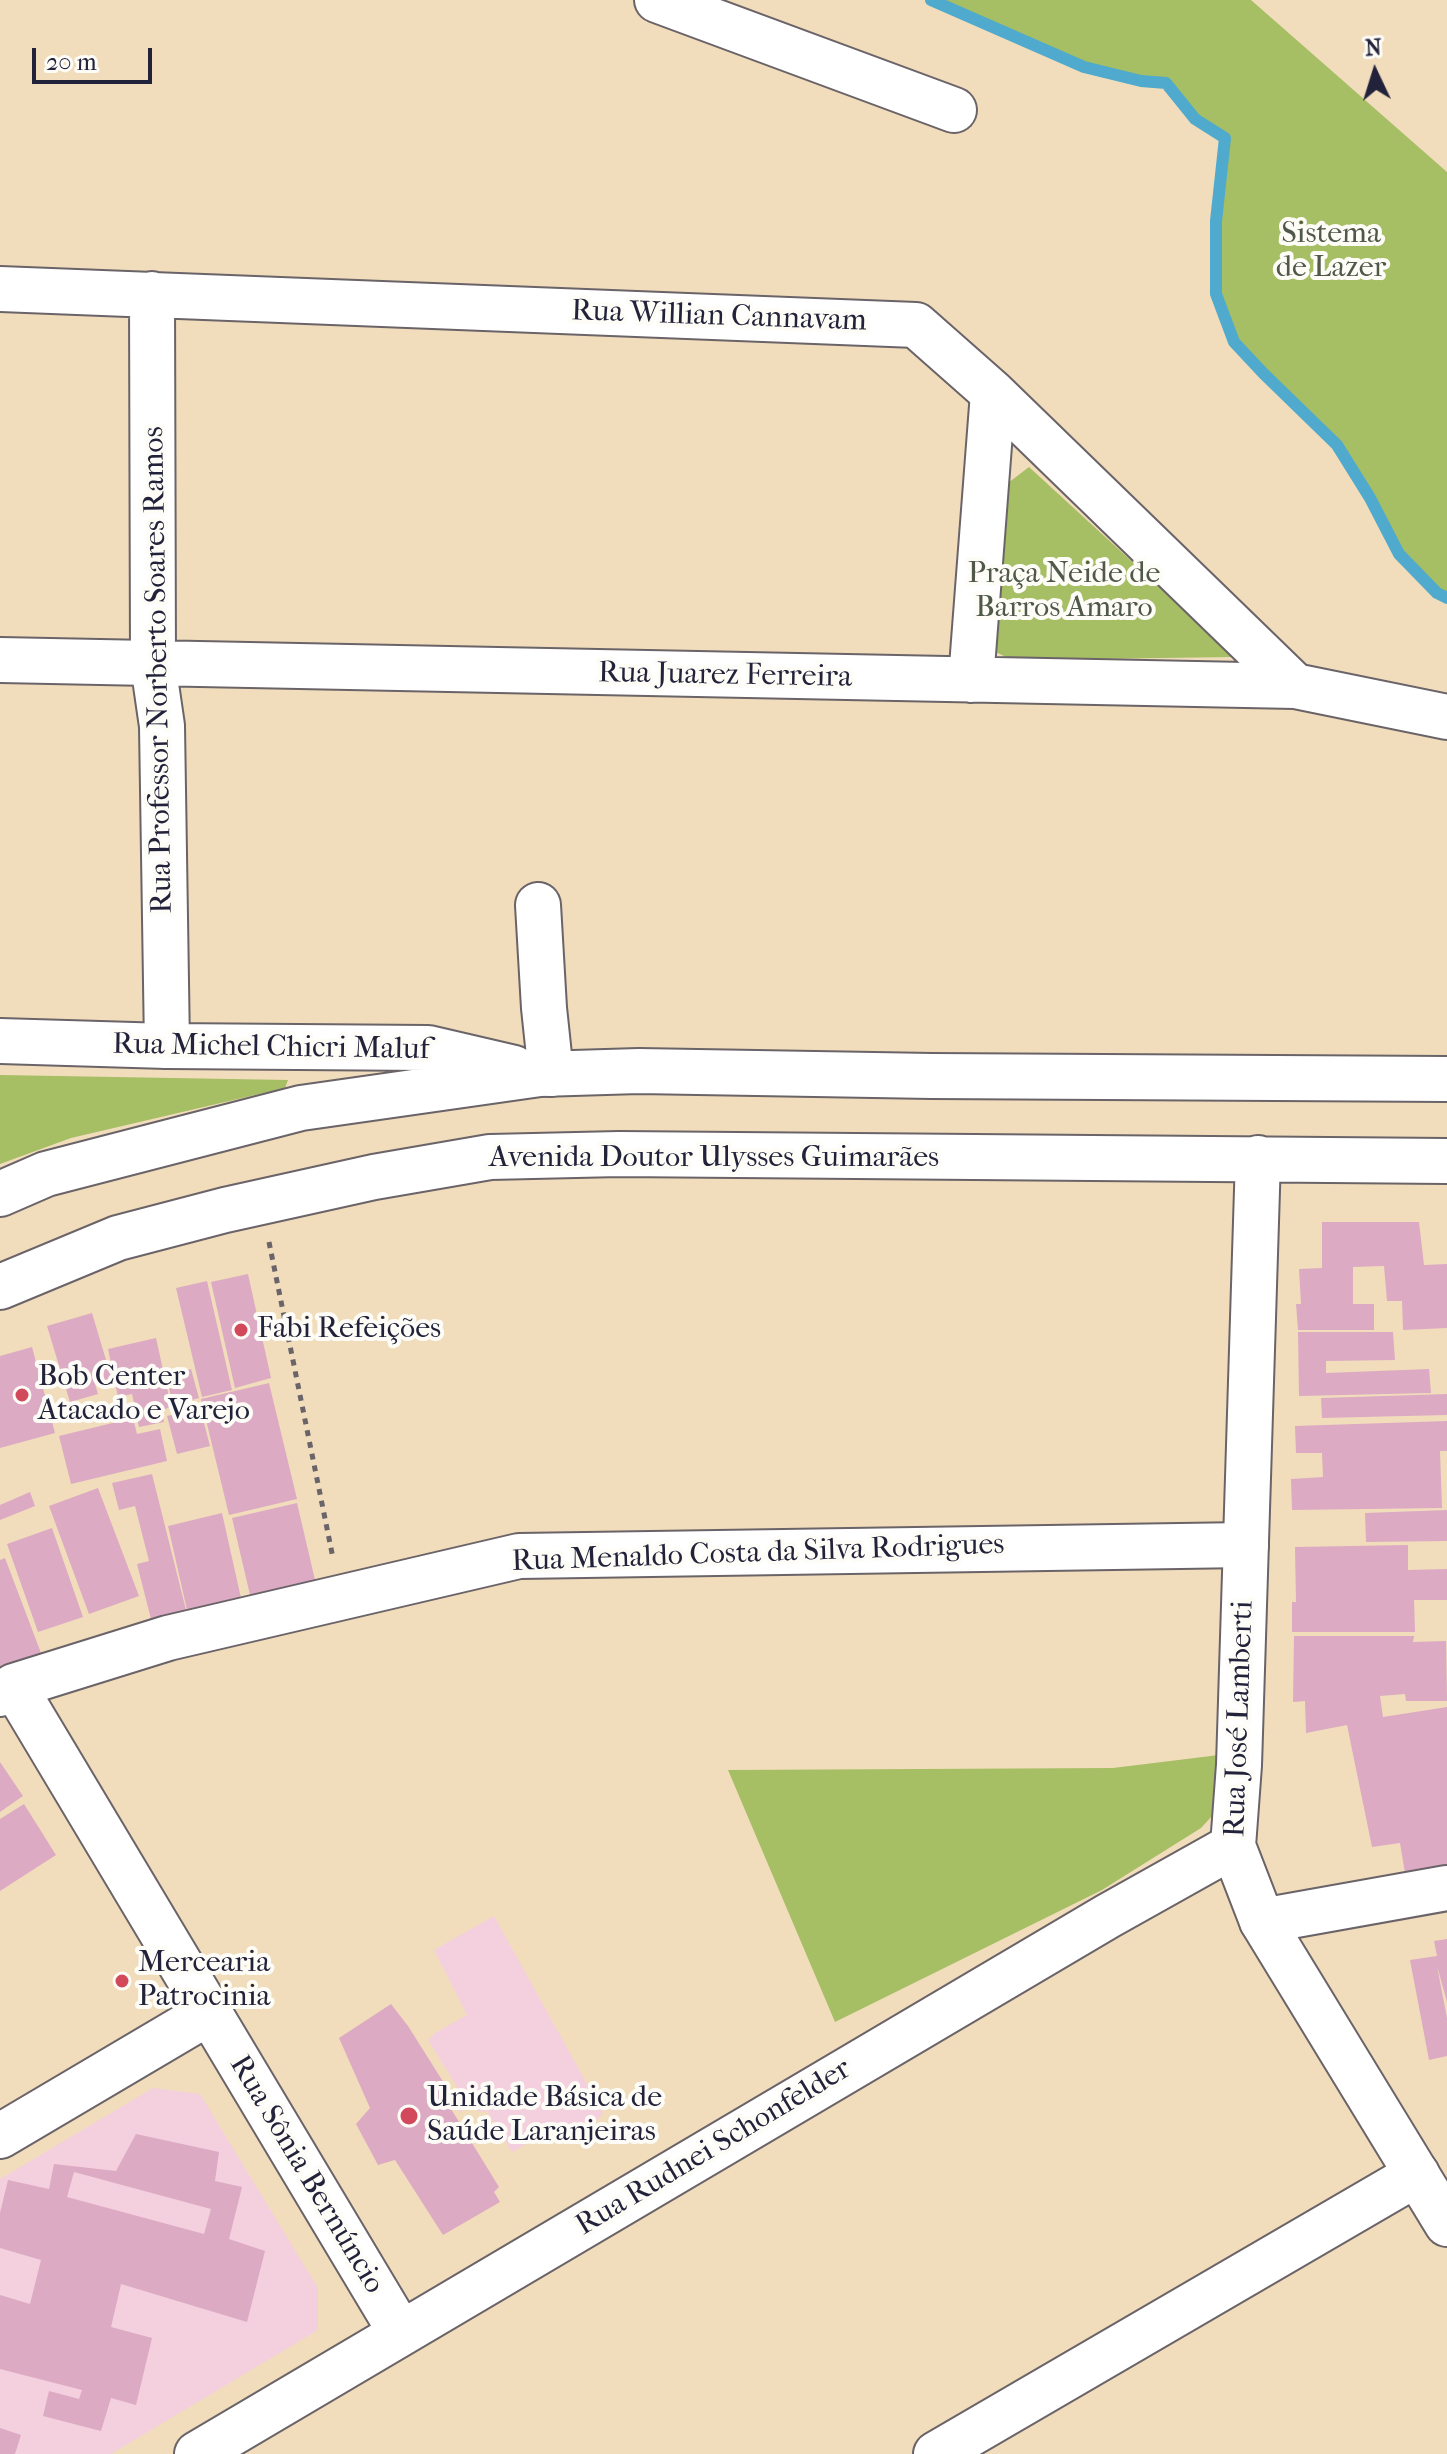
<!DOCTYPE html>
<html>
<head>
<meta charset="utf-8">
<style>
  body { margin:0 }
  #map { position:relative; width:1447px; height:2454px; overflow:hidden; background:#f1ddbc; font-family:"IM FELL French Canon",serif }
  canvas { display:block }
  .north { position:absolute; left:1335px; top:32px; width:80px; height:80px; -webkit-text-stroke:6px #fdfcf7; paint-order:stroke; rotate:356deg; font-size:22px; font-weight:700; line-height:32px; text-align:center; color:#22223b }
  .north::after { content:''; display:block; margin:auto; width:28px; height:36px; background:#22223b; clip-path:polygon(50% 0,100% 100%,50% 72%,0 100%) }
  .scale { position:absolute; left:32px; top:48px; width:120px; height:36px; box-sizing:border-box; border:4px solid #22223b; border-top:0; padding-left:10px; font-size:24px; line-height:28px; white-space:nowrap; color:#22223b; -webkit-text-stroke:6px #fdfcf7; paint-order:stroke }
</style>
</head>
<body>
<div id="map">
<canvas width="1447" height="2454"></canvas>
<div class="north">N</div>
<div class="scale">20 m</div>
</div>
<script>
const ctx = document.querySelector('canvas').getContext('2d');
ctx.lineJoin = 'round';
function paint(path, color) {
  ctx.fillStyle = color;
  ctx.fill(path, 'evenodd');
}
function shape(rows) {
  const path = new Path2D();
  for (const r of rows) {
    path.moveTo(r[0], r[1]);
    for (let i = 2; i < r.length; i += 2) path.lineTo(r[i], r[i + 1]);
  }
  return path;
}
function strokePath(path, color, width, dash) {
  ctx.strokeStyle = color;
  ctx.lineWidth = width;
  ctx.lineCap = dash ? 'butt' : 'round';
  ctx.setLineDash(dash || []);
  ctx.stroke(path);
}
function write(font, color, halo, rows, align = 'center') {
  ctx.font = font + ' "IM FELL French Canon",serif';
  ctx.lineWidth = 8;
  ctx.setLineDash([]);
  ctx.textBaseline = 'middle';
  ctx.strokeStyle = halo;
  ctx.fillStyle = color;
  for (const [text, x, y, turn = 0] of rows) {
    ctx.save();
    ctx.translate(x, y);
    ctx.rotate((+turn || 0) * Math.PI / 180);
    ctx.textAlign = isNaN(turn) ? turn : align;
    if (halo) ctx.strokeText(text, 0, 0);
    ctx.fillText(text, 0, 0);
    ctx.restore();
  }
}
const built = shape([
  [494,1916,603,2113,579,2141,560,2125,512,2152,487,2111,478,2112,474,2104,460,2112,452,2103,457,2099,455,2094,459,2090,428,2040,435,2033,467,2015,434,1950],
  [153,2088,200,2094,318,2288,318,2330,111,2454,0,2454,0,2179]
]);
const green = shape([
  [934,0,1251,0,1447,172,1447,598,1437,593,1399,554,1337,445,1263,373,1234,342,1216,294,1216,221,1225,138,1195,119,1166,83,1141,81,1084,67],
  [1029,467,1236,657,1012,660,990,649,1008,483],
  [0,1075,288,1080,285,1088,71,1138,0,1164],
  [1219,1755,1217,1798,1212,1816,1201,1828,1102,1890,835,2022,728,1770,1113,1768]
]);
const stream = shape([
  [931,0,1084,67,1141,81,1166,83,1195,119,1225,138,1216,221,1216,294,1234,342,1263,373,1337,445,1370,498,1399,554,1437,593,1447,598]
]);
const building = shape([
  [1322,1222,1419,1222,1424,1265,1447,1264,1447,1328,1403,1330,1402,1301,1387,1301,1384,1266,1353,1267,1353,1304,1374,1304,1374,1330,1298,1330,1296,1304,1301,1304,1299,1269,1322,1268],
  [248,1274,271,1378,235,1388,211,1282],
  [207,1281,232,1390,202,1397,176,1288],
  [92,1313,112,1380,95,1384,98,1394,70,1402,47,1326],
  [1298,1332,1393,1332,1395,1360,1326,1361,1326,1373,1429,1369,1431,1393,1299,1396],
  [156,1338,171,1406,162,1411,164,1422,139,1427,132,1394,118,1397,108,1349],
  [32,1347,55,1433,0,1448,0,1356],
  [191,1369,199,1398,173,1405,166,1376],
  [269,1383,297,1499,229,1515,201,1399],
  [1447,1394,1447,1415,1322,1418,1321,1398],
  [200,1408,210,1446,177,1454,167,1416],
  [133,1418,137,1434,160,1429,167,1461,71,1484,59,1436],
  [1447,1421,1447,1451,1440,1451,1442,1508,1292,1510,1291,1479,1323,1477,1322,1453,1296,1453,1295,1426],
  [152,1474,188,1618,153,1627,137,1564,149,1561,135,1506,119,1510,112,1483],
  [98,1488,139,1596,89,1614,49,1506],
  [30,1492,35,1506,0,1520,0,1505],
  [297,1503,315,1580,250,1595,232,1518],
  [1447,1510,1447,1541,1366,1542,1365,1513],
  [222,1513,241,1598,187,1610,168,1526],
  [52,1528,83,1617,38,1632,7,1544],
  [1408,1545,1408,1570,1447,1569,1447,1600,1414,1600,1415,1632,1292,1632,1292,1602,1296,1602,1295,1547],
  [5,1558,41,1653,0,1669,0,1560],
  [1294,1636,1414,1636,1413,1642,1446,1641,1447,1701,1406,1701,1405,1694,1380,1696,1383,1717,1447,1707,1447,1866,1405,1873,1400,1843,1372,1847,1347,1725,1306,1733,1305,1701,1293,1702],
  [0,1762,23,1796,0,1812],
  [24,1804,56,1855,0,1891,0,1819],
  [1447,1939,1447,2002,1437,1966,1447,2018,1447,2056,1429,2060,1410,1960,1437,1956,1434,1941],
  [391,2004,408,2026,454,2099,448,2104,499,2187,494,2192,500,2202,443,2235,395,2160,378,2165,356,2124,370,2108,339,2038],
  [136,2134,219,2152,215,2181,242,2187,229,2239,265,2251,247,2322,121,2284,111,2327,152,2338,136,2405,111,2398,101,2431,43,2416,49,2391,79,2399,82,2390,0,2369,0,2295,30,2304,41,2260,0,2248,0,2213,8,2180,49,2189,54,2164,116,2171],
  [74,2172,211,2209,204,2234,67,2197],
  [0,2428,21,2435,15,2454,0,2454]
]);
const path = shape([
  [269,1242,333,1558]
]);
const street = shape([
  [657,0,954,110],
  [0,289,916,325,993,393,1295,686],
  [152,294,153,664,162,726,167,1046],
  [0,660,1295,686,1447,717],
  [971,680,993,393],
  [538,905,544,1008,551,1074],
  [14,1686,401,2333],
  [0,1694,14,1686,168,1638,519,1556,1246,1545],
  [1262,1921,1447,1888],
  [0,2136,210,2012],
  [197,2454,1108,1916,1233,1846],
  [936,2454,1417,2174]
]);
const secondary = shape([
  [0,1041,167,1046,428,1048,514,1068],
  [1258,1158,1239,1765,1233,1846,1262,1921,1447,2224],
  [0,1194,46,1174,301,1108,540,1074,639,1071,932,1076,1447,1079],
  [0,1287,118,1238,225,1210,374,1177,490,1157,619,1154,1447,1161]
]);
const markers = [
  [241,1330,8,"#d1495b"],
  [22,1395,8,"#d1495b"],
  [122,1981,8,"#d1495b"],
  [409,2116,10,"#d1495b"]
];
const parkNames = [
  ["Sistema",1331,235],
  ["de Lazer",1331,269],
  ["Praça Neide de",1064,575],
  ["Barros Amaro",1064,609]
];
const streetNames = [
  ["Rua Willian Cannavam",719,317,2],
  ["Rua Professor Norberto Soares Ramos",159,670,-91],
  ["Rua Juarez Ferreira",725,676,1],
  ["Rua Michel Chicri Maluf",271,1048,1],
  ["Avenida Doutor Ulysses Guimarães",714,1159],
  ["Rua Menaldo Costa da Silva Rodrigues",758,1554,-2],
  ["Rua José Lamberti",1240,1719,-88],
  ["Rua Rudnei Schonfelder",714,2148,-31],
  ["Rua Sônia Bernúncio",306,2175,59]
];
const poiNames = [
  ["Fabi Refeições",257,1330],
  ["Bob Center",38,1378],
  ["Atacado e Varejo",38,1412],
  ["Mercearia",138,1964],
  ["Patrocinia",138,1998],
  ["Unidade Básica de",427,2099],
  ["Saúde Laranjeiras",427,2133]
];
paint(built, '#f4cfde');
paint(green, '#a6be64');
strokePath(stream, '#4faacd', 12);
paint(building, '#dcaac3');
strokePath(street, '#6a6368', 48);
strokePath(secondary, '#6a6368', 48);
strokePath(path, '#6a6368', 5, [6, 6]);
strokePath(street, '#fff', 44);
strokePath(secondary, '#fff', 44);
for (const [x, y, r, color] of markers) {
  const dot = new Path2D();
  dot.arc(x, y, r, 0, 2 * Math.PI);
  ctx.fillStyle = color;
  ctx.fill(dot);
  strokePath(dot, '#fdfcf7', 3);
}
write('30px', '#505949', '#fdfcf7', parkNames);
write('30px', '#22223b', '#fdfcf7', streetNames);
write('30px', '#22223b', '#fdfcf7', poiNames, 'left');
</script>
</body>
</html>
